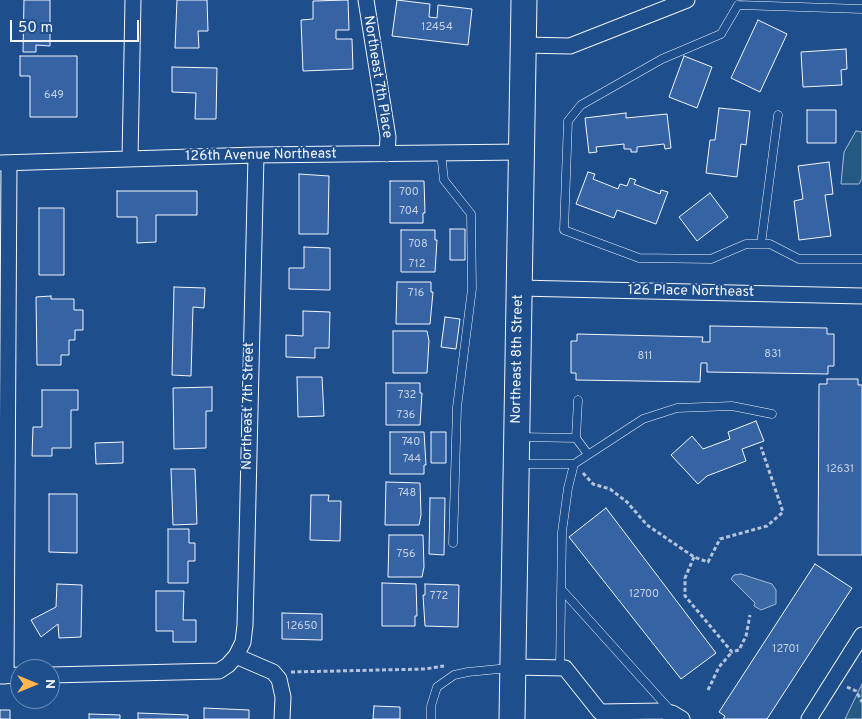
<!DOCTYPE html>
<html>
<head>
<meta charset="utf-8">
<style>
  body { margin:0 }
  #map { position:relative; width:862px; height:719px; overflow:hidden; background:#1f4e8c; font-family:Overpass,sans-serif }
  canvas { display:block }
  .north { position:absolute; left:10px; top:659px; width:50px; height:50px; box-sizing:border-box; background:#1f4e8c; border:1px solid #7391ba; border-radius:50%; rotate:90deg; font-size:14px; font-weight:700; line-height:20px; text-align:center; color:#f2f6ff }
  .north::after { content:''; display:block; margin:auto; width:18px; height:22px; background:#ffb74d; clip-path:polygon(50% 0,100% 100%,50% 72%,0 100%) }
  .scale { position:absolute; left:10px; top:20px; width:129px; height:22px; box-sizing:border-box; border:2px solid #f2f6ff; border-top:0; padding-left:6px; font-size:15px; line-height:18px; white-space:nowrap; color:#f2f6ff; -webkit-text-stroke:4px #1f4e8c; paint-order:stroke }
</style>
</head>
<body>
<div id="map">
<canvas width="862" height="719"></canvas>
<div class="north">N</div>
<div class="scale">50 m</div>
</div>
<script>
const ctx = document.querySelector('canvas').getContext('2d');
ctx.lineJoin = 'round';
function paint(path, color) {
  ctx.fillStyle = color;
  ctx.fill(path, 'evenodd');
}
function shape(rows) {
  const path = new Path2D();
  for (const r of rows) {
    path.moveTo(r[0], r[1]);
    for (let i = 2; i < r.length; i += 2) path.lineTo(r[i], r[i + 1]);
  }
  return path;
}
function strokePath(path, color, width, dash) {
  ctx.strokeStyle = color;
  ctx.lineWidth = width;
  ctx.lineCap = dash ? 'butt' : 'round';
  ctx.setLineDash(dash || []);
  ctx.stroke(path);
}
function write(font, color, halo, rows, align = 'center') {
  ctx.font = font + ' Overpass,sans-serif';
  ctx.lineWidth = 4;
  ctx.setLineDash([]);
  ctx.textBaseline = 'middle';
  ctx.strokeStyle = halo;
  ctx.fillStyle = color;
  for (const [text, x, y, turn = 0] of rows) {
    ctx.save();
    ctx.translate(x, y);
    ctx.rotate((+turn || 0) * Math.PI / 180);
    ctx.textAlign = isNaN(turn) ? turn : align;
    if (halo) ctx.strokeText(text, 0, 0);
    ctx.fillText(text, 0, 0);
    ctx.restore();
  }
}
const green = shape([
  [856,131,862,132,862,178,859,184,841,184,844,152,856,131],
  [862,684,862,719,845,719,862,684]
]);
const water = shape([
  [741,574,772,584,776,590,776,604,761,610,754,606,755,603,731,579,734,575,741,574]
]);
const building = shape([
  [24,0,50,0,50,46,36,45,36,52,23,52,24,0],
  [177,0,207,0,208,31,198,31,199,48,175,48,177,0],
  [348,0,349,30,336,30,336,39,352,39,353,69,303,71,301,20,313,19,313,1,348,0],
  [397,0,430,4,429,17,437,18,438,5,472,9,468,45,392,36,397,0],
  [758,20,787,34,760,92,731,78,758,20],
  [846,49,847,69,841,70,842,85,803,87,801,52,846,49],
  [20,56,77,56,77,117,30,117,30,76,20,76,20,56],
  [684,56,712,67,697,108,669,97,684,56],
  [172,67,217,68,216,119,195,119,196,93,172,92,172,67],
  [719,108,750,111,746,145,741,144,737,177,706,173,710,140,715,140,719,108],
  [807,110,836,110,836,143,807,143,807,110],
  [626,113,626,118,667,114,671,148,665,149,664,144,637,147,637,152,631,152,631,149,624,149,624,144,596,147,597,152,589,153,585,118,626,113],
  [829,162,833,194,825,195,831,236,799,240,794,201,803,199,798,166,829,162],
  [588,172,595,174,593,179,618,189,620,184,627,186,630,178,636,180,634,184,660,194,661,190,668,192,656,224,617,210,614,218,576,204,588,172],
  [299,174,329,176,328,234,299,234,299,174],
  [390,181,424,181,425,213,423,213,423,223,390,223,390,181],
  [117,191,197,191,197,215,156,215,156,242,137,243,137,217,117,217,117,191],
  [710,193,728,217,697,241,679,217,710,193],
  [39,208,64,208,64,275,39,275,39,208],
  [450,229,465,229,465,260,450,260,450,229],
  [401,230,435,230,435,240,437,240,435,272,401,272,401,230],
  [304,247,330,248,330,290,289,289,289,268,304,268,304,247],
  [397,282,431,282,431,292,433,292,430,324,396,324,397,282],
  [174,287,205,288,204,308,193,307,191,376,172,375,174,287],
  [51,296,51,299,74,299,74,310,83,310,83,330,75,330,75,340,69,340,69,355,61,355,61,365,37,365,36,297,51,296],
  [303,311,330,312,329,348,315,348,315,358,286,357,286,335,303,336,303,311],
  [445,317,460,319,456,349,441,347,445,317],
  [710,326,827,328,827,334,834,334,834,366,828,366,828,374,707,372,707,363,701,363,700,382,576,380,576,373,571,373,571,341,577,341,577,334,703,337,702,342,710,342,710,326],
  [393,331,427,331,429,341,427,373,393,373,393,331],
  [297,377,322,377,324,416,298,417,297,377],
  [827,379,858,379,858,385,862,385,862,555,818,555,819,384,827,384,827,379],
  [386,383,420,383,420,393,422,393,420,425,386,425,386,383],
  [212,387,212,411,206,411,206,448,174,449,173,388,212,387],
  [42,390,78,390,78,410,71,410,71,448,52,448,52,456,32,456,33,427,42,427,42,390],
  [756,421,764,441,742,449,746,461,707,476,698,484,671,455,692,436,703,449,730,439,728,432,756,421],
  [390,432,424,432,426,465,424,465,424,474,390,474,390,432],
  [431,432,446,432,446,463,431,463,431,432],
  [123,442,123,463,96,464,95,443,123,442],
  [171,469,195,469,197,524,173,525,171,469],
  [386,482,420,483,421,515,419,525,385,525,386,482],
  [49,494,77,494,77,553,49,552,49,494],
  [311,495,329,495,328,501,341,501,340,541,310,540,311,495],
  [430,498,445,498,444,555,429,554,430,498],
  [606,508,716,653,681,679,569,537,606,508],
  [168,529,189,529,189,543,195,543,195,561,188,561,188,583,168,583,168,529],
  [389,535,423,535,424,567,422,577,388,577,389,535],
  [815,564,852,588,767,719,723,719,725,716,719,712,815,564],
  [382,583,416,584,417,616,415,616,415,626,382,626,382,583],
  [57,584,82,585,81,637,59,638,58,624,41,637,31,620,56,607,57,584],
  [425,584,459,585,458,627,425,626,423,595,425,595,425,584],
  [156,591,184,591,183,620,196,620,196,642,173,642,173,631,156,631,156,591],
  [282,613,322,614,322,640,282,639,282,613],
  [374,706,400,707,400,719,373,719,374,706],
  [204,708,249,710,249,719,204,719,204,708],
  [0,710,10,710,10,719,0,719,0,710],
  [138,713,188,715,188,719,138,719,138,713],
  [89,714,120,715,120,719,89,719,89,714]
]);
const path = shape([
  [583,473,593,484,610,489,627,502,647,525,694,557,708,562,720,539,767,526,783,512,761,447],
  [694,557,685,578,685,596,732,652,739,650,746,636,750,615],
  [291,672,425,669,444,666],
  [847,687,856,691,862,702],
  [708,690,719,667,732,652]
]);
const lane = shape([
  [738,5,721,34,662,59,581,105,568,121,564,230,639,258,711,259,746,244,770,244,799,259,862,259],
  [738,5,862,9],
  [441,153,444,180,471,214,472,289,457,407,453,543],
  [761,244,778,115],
  [520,437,576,438,587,453],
  [576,438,578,400],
  [518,464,574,464,643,419,677,408,732,406,772,414],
  [562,590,671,711],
  [560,668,562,532,568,488,574,464],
  [431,719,431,706,437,687,454,675,468,672,509,668]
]);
const street = shape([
  [366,0,388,137,387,154],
  [524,45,570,46,687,0],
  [130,159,133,0],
  [0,163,256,155,522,152],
  [519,288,862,296],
  [236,656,243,642,245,625,256,155],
  [513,667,565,668,600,712,662,711,672,713,682,719],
  [50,675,219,671,228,665,236,656,273,672,279,679,283,697,282,719],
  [0,676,20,675],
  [6,676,9,163],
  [809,719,862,635]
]);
const primary = shape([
  [512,719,524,0]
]);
const numberNames = [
  ["12454",437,28],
  ["649",54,96],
  ["700",409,193],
  ["704",409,212],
  ["708",418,245],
  ["712",417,265],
  ["716",416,294],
  ["831",773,355],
  ["811",645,357],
  ["732",407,396],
  ["736",406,416],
  ["740",411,443],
  ["744",412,460],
  ["12631",840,470],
  ["748",407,494],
  ["756",406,555],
  ["12700",644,595],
  ["772",439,597],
  ["12650",302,627],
  ["12701",786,650]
];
const streetNames = [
  ["Northeast 7th Place",377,77,81],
  ["126th Avenue Northeast",261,156,-1],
  ["126 Place Northeast",691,292,1],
  ["Northeast 8th Street",518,359,-89],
  ["Northeast 7th Street",249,406,-89]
];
paint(green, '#245a82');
strokePath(green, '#a8bbd7', 1);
paint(water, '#3b69a3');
strokePath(water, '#a8bbd7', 1);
paint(building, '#3563a3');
strokePath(building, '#f2f6ff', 1);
strokePath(lane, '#f2f6ff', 9);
strokePath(street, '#f2f6ff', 17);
strokePath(primary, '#f2f6ff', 27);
strokePath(path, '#b3c4dc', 3, [4, 2.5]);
strokePath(lane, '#1f4e8c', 8);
strokePath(street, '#1f4e8c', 15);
strokePath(primary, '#1f4e8c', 25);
write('11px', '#c3d1e8', null, numberNames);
write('14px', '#f2f6ff', '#1f4e8c', streetNames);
</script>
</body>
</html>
